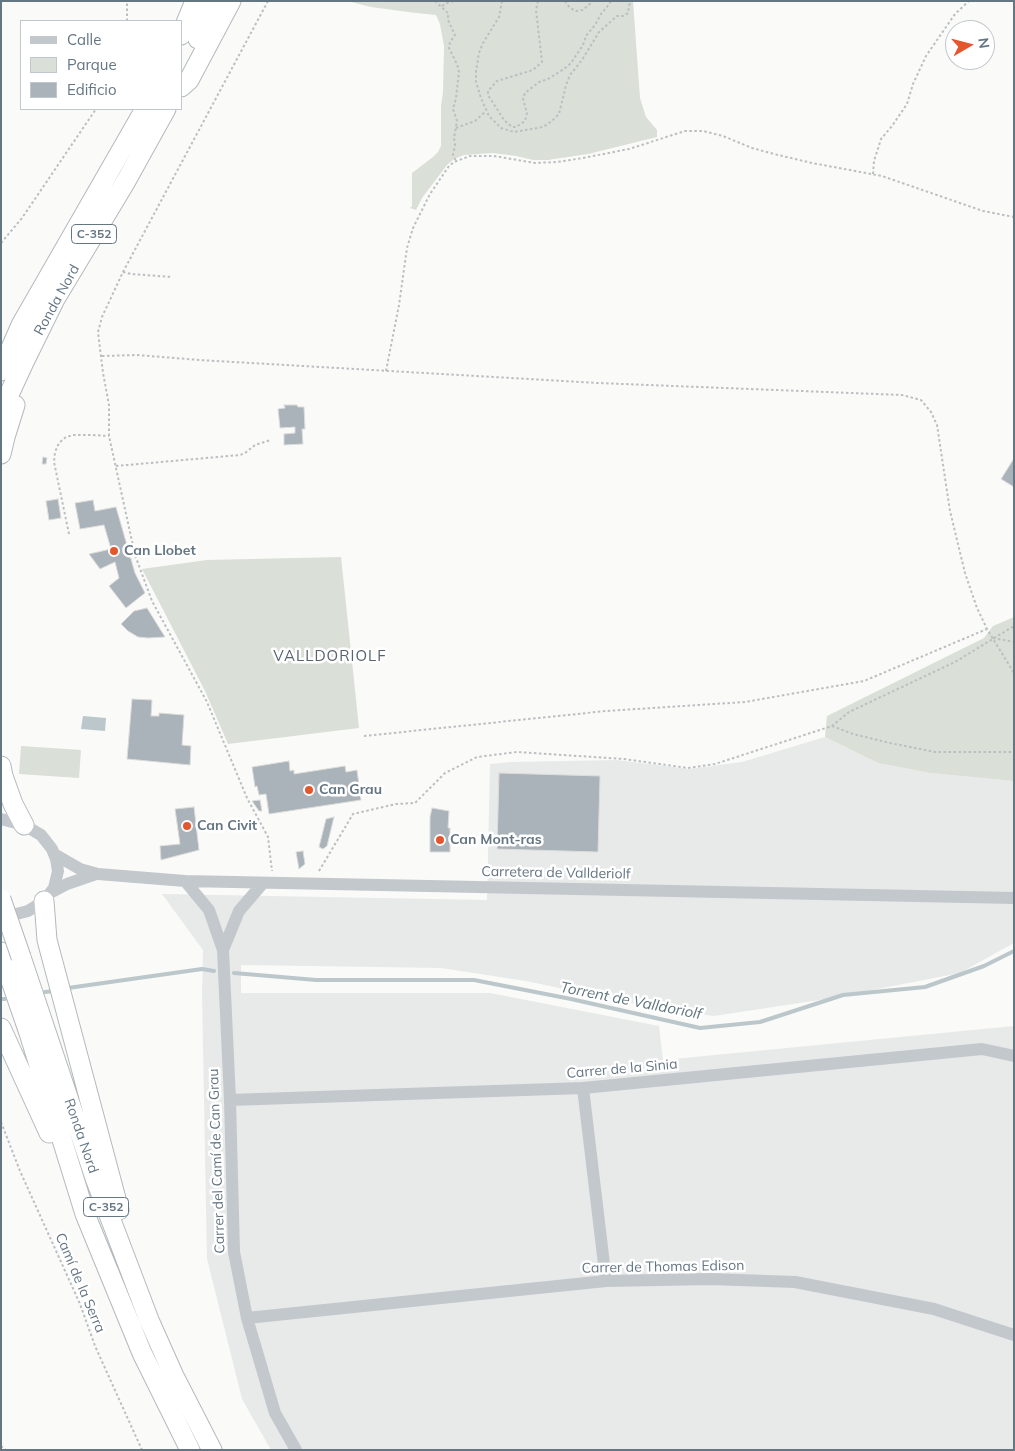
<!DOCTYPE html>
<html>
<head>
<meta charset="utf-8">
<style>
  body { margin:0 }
  #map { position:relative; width:1015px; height:1451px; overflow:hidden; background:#fafaf8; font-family:Mulish,sans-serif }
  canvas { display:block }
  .frame { position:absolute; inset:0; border:2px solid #657683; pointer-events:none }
  .legend { position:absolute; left:20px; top:20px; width:162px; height:90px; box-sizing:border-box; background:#fff; border:1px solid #c1c8cd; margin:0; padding:6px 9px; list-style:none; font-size:15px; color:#657683 }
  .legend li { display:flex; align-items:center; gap:10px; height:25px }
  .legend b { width:25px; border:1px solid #c1c8cd }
  .north { position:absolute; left:945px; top:20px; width:50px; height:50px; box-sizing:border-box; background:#fff; border:1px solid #c1c8cd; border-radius:50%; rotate:82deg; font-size:14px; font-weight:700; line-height:20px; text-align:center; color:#657683 }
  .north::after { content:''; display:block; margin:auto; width:18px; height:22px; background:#e4572e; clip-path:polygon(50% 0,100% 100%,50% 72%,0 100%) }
</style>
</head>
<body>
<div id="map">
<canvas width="1015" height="1451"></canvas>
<div class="frame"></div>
<ul class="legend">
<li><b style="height:6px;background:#c3c8cc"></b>Calle</li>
<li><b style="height:14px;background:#dadfd7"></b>Parque</li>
<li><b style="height:14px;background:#aab3b9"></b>Edificio</li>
</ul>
<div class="north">N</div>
</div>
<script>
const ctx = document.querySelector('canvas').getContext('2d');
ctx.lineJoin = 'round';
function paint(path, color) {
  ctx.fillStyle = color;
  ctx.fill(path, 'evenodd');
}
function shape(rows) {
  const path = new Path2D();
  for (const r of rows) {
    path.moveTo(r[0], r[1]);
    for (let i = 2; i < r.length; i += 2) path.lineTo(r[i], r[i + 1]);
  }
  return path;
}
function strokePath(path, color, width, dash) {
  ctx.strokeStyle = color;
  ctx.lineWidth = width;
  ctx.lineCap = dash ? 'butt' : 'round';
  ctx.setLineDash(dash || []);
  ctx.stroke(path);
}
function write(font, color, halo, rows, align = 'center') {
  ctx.font = font + ' Mulish,sans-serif';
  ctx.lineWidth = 5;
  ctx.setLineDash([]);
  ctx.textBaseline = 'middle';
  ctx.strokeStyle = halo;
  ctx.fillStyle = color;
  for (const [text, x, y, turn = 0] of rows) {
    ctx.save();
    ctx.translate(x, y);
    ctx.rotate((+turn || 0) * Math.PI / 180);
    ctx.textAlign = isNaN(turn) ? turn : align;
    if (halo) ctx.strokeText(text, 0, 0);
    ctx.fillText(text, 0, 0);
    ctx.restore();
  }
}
const built = shape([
  [825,737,878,763,930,773,1014,781,1014,943,960,973,826,999,714,1016,664,1010,526,981,441,968,241,965,241,993,490,993,659,1026,663,1060,1014,1026,1014,1450,271,1450,242,1399,207,1259,202,994,203,950,162,894,487,900,490,764,511,762,617,760,689,769,742,762]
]);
const green = shape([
  [347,1,633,1,640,98,646,117,657,130,657,137,588,154,548,160,533,160,516,156,493,153,464,155,454,159,447,165,422,198,416,210,410,208,412,206,412,173,433,157,438,152,441,146,441,106,443,92,444,46,440,24,436,15,416,13,371,7],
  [341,557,359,728,228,744,205,691,142,569,207,560],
  [1014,617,1014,781,930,773,878,763,825,737,827,716,984,638,993,626],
  [21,746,81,750,79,778,19,774]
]);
const water = shape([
  [83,716,106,718,105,731,81,729]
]);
const stream = shape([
  [234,973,316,980,474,980,571,999,700,1028,760,1022,843,995,925,987,984,966,1014,951],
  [68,988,202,969,214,971],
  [45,992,53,991],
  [1,999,5,999]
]);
const building = shape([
  [284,405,297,405,298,407,304,407,305,429,302,429,303,444,284,445,284,434,295,433,295,427,280,428,278,409,285,408,284,405],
  [43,457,47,458,46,464,42,464,43,457],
  [1013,460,1014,461,1014,487,1001,479,1013,460],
  [58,499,61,518,49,520,46,501,58,499],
  [93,500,95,511,116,507,135,573,145,593,126,608,109,586,119,578,115,562,100,569,89,554,111,549,104,525,80,529,75,503,93,500],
  [147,608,165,637,148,638,138,637,128,631,121,624,134,611,147,608],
  [132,699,152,700,151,716,159,716,159,713,184,715,182,745,191,746,190,765,127,759,132,699],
  [289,761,290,771,294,770,294,774,345,766,346,772,357,770,361,800,269,814,266,794,259,795,257,786,255,787,252,767,289,761],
  [499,773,600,776,598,852,497,849,499,773],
  [260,800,262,811,259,811,252,801,260,800],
  [194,807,199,850,161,860,160,846,180,844,175,809,194,807],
  [432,808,449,811,448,828,450,828,450,852,430,852,430,817,432,808],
  [334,817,327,846,323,849,319,847,326,819,334,817],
  [303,851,305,864,299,869,296,852,303,851]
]);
const path = shape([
  [268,1,123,272,102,317,98,332,103,373,109,405,109,436,135,555,152,601,207,702,247,798,268,837,272,871],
  [435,1,448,13,448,20,455,35,450,42,449,48,457,64,459,72,456,98,453,109,457,121,454,138,455,145,453,155,456,161],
  [502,1,499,17,483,43,479,53,476,71,476,82,481,98,489,116,501,128,514,132,543,127,552,121,559,114,566,85,570,75,582,60,599,32,617,16,624,16,628,13,630,1],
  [538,1,536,10,542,62,533,70,497,81,488,91,488,95,504,120,512,127,516,127,525,121,527,113,523,99,525,93,539,82,548,79,564,69,571,63,583,45,586,36,595,25,601,14,607,7,611,1],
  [565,1,570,8,576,11,583,10,593,1],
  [442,6,447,3,454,1],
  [127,21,127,1],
  [456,128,475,121,486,111],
  [873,174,874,161,881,139,892,126,907,104,913,84,926,56,955,14,969,1],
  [1,243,22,218,96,109],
  [123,272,131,274,172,277],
  [102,356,137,355,199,360,598,383,902,395,921,400,931,412,937,425,950,511,965,573,977,608,987,629,1014,673],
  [386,371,399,305,407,248,413,228,430,194,449,166,454,162,470,156,494,156,535,163,557,162,583,158,629,149,685,131,703,131,723,136,752,148,774,154,812,163,882,176,983,211,1014,217],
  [116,466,240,455,245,453,255,445,271,440],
  [69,534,54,462,55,452,59,443,66,437,73,435,93,435,109,436],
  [993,638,1014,642],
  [832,726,853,734,890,743,935,752,1014,752],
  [364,736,606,711,745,702,864,681,987,629],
  [319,871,353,814,396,804,415,803,445,773,477,757,517,752,624,759,688,768,715,764,832,726,849,712,955,662,1014,626],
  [1,1122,20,1171,80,1304,95,1346,142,1450],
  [1,1446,6,1450]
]);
const minor = shape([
  [1,819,24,825,41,835,52,849,56,859,58,871,54,888,44,901,28,911,1,918],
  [54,854,80,869,98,874,185,881,1014,898],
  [185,881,209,910,223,950,230,1100,234,1252,247,1318,275,1413,296,1450],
  [50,893,67,884,96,874],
  [223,950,239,911,263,883],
  [583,1088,606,1281],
  [230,1100,583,1088,982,1049,1014,1056],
  [247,1318,606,1281,711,1279,795,1282,934,1309,1014,1335]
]);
const highway = shape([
  [181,35,195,1],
  [198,39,213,1],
  [181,87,189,80,231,1],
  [1,371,21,325,145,109],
  [1,417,6,401,25,360,55,299,126,181,166,109],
  [1,454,5,437,15,405],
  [1,766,3,776,13,804,24,825],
  [44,901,47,940,119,1210],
  [1,952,29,1033,85,1214,142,1353,190,1450],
  [21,957,95,1178,149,1320,174,1376,212,1450],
  [1,1028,49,1133]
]);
const highwayBridge = shape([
  [1,899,21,957]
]);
const markers = [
  [114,551,5,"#e4572e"],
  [309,790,5,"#e4572e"],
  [187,826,5,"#e4572e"],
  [440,840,5,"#e4572e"]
];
const shields = [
  [94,234,45],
  [106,1207,45]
];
const shieldNames = [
  ["C-352",94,234],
  ["C-352",106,1207]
];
const streetNames = [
  ["Ronda Nord",57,300,-61],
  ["Carretera de Vallderiolf",556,873,1],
  ["Carrer de la Sinia",622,1069,-5],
  ["Ronda Nord",81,1136,71],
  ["Carrer del Camí de Can Grau",217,1161,-92],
  ["Carrer de Thomas Edison",663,1267,-1],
  ["Camí de la Serra",80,1283,67]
];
const poiNames = [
  ["Can Llobet",124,551],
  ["Can Grau",319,790],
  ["Can Civit",197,826],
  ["Can Mont-ras",450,840]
];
const neighbourhoodNames = [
  ["VALLDORIOLF",330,656]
];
const waterNames = [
  ["Torrent de Valldoriolf",631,1001,11]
];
paint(built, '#e8e9e9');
paint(green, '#dadfd7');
paint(water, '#bbc7cb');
strokePath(stream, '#bbc7cb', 4);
paint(building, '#aab3b9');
strokePath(building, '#dcdcda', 1);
strokePath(highway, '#b4b9bd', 21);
strokePath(path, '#bbbfc2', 2, [2.5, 2.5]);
strokePath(minor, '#c3c8cc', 12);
strokePath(highway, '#fff', 19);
strokePath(highwayBridge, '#b4b9bd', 21, []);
strokePath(highwayBridge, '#fff', 19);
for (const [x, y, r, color] of markers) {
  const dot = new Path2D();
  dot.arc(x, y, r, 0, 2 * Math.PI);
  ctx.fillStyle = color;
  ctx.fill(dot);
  strokePath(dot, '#fff', 2);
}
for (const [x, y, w] of shields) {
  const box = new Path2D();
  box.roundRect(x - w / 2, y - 9.5, w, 19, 4);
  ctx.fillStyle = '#fff';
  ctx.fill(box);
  strokePath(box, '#657683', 1);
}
write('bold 12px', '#657683', null, shieldNames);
write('14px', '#657683', '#fff', streetNames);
write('bold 14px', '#657683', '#fff', poiNames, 'left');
ctx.letterSpacing = '1px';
write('15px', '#57646e', '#fff', neighbourhoodNames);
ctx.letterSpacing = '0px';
write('italic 15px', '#60757c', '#fff', waterNames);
</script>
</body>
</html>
